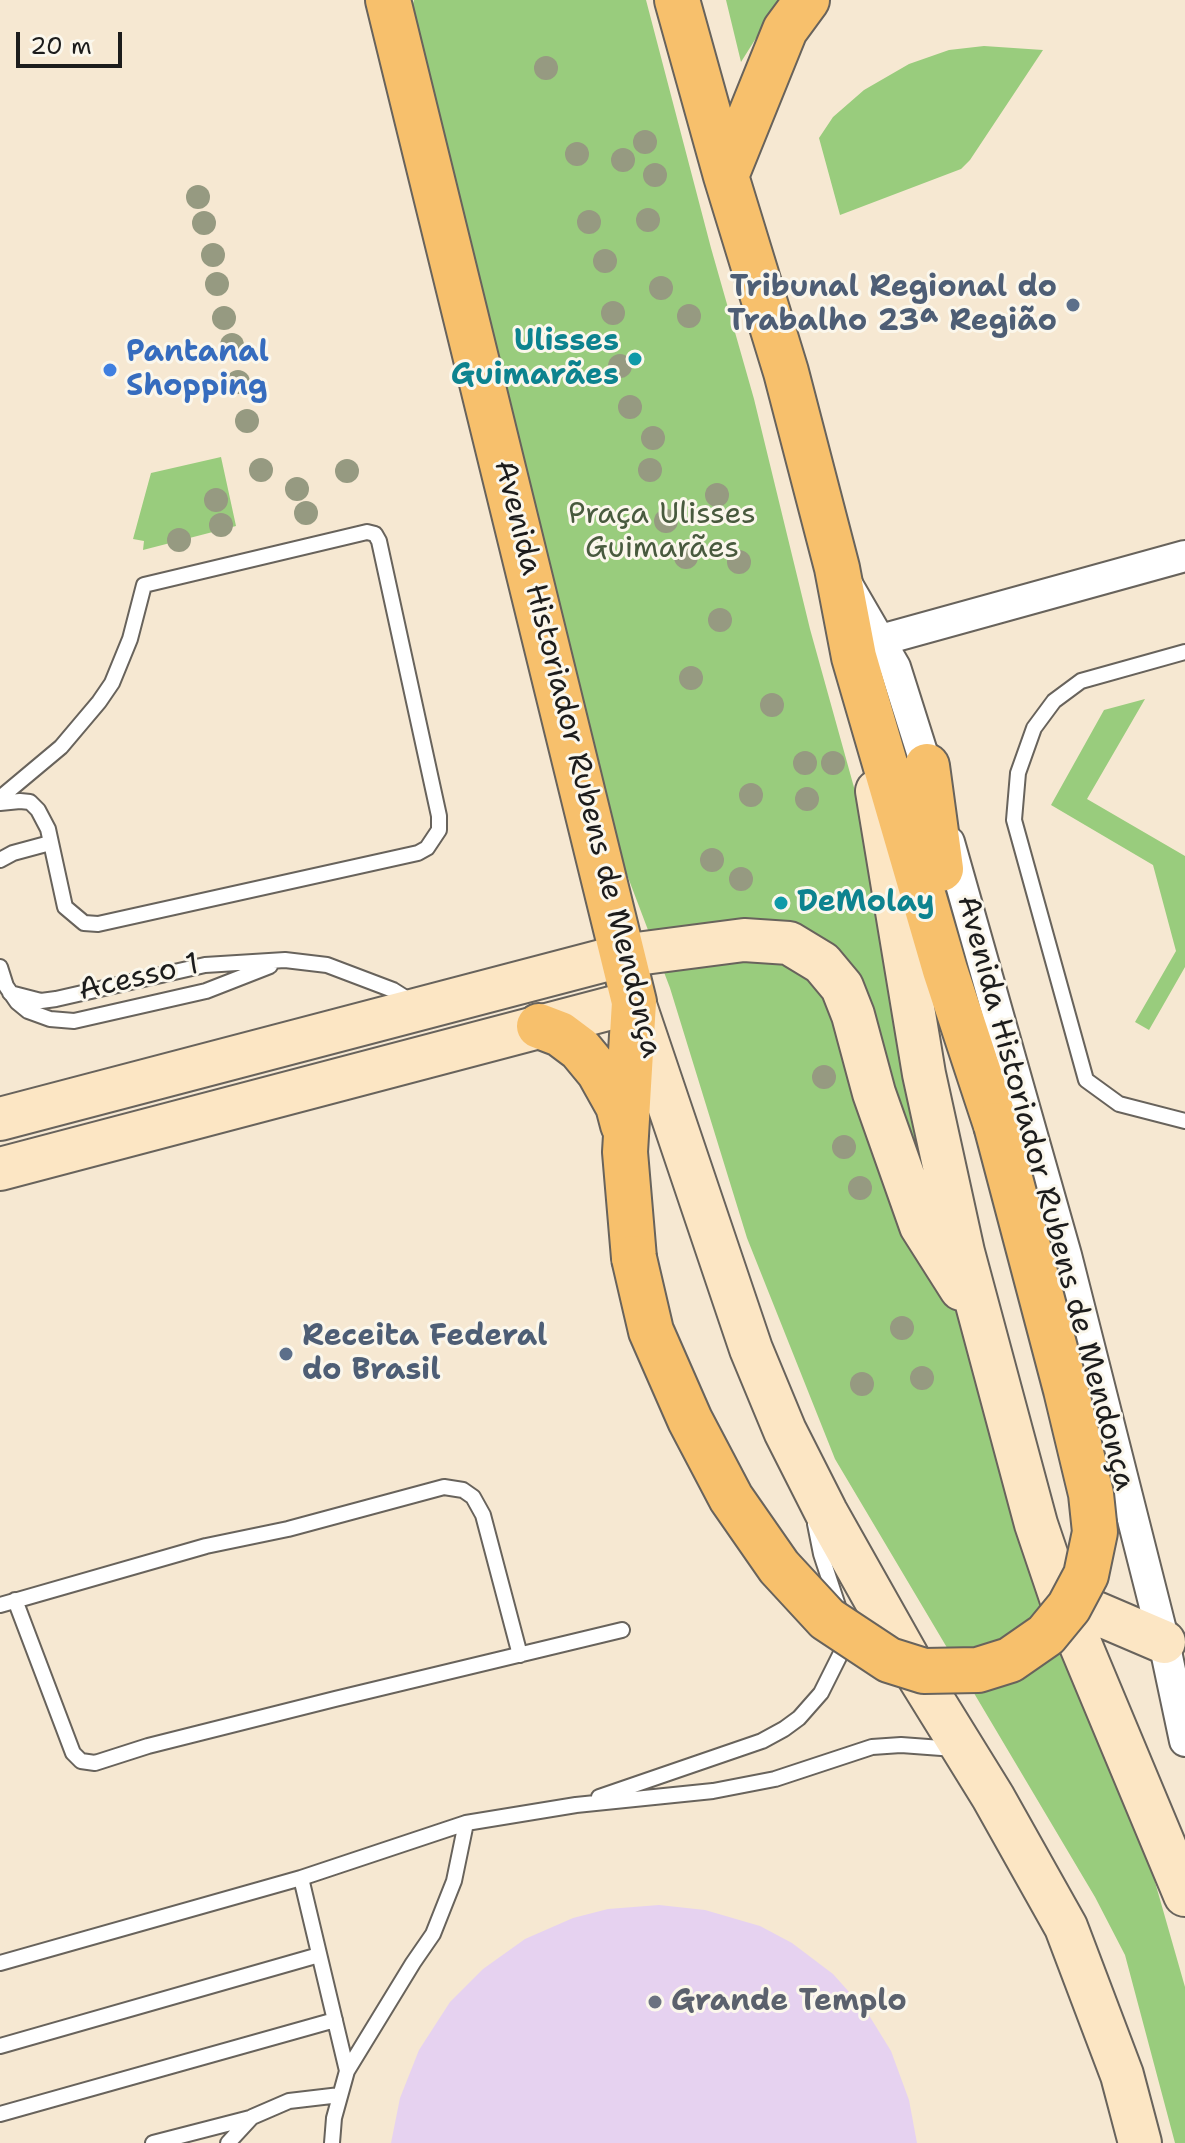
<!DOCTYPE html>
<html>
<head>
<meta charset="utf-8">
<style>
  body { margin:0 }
  #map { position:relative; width:1185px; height:2143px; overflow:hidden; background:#f6e8d2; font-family:"Shantell Sans",sans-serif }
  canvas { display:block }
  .scale { position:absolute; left:16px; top:32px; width:106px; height:36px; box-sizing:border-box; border:4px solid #1c1c1c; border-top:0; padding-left:10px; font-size:24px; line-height:28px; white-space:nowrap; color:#1c1c1c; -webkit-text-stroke:6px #fbf7ec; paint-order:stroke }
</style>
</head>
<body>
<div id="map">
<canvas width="1185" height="2143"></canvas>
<div class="scale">20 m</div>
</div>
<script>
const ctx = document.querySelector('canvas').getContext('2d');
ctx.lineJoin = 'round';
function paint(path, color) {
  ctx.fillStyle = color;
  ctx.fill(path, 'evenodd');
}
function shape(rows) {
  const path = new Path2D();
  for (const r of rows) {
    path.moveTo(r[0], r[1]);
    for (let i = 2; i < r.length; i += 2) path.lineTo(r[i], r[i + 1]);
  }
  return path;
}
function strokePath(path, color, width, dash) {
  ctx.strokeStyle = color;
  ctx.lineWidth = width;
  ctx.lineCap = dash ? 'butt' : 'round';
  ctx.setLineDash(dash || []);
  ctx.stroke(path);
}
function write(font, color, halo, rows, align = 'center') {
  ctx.font = font + ' "Shantell Sans",sans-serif';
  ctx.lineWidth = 6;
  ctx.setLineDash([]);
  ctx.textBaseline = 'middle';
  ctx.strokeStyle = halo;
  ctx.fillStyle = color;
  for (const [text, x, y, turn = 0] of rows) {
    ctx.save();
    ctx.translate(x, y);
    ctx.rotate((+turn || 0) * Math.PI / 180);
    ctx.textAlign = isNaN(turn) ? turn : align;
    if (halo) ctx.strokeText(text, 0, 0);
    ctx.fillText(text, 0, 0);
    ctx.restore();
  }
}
const built = shape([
  [659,1905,705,1910,760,1926,792,1943,833,1974,867,2012,891,2051,909,2100,917,2143,391,2143,400,2098,419,2050,450,2002,483,1969,525,1939,573,1918,608,1909]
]);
const green = shape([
  [414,0,646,0,711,248,754,399,810,629,855,791,920,1134,1141,1833,1185,1987,1185,2143,1175,2143,1125,1955,1095,1897,835,1459,747,1238,670,988,626,872,598,759,546,565,464,227,413,4],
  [726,0,780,0,741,62],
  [984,46,1043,50,970,160,961,169,840,215,819,138,833,117,864,90,909,64,949,50],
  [221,457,236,526,143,550,144,541,133,539,151,473],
  [1145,699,1087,799,1185,856,1185,967,1149,1030,1135,1022,1176,951,1153,865,1051,805,1104,710]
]);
const service = shape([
  [1185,652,1081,681,1054,701,1034,728,1018,773,1014,820,1086,1080,1119,1104,1185,1121],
  [0,798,61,747,99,702,112,683,130,639,144,585,367,532,375,534,379,541,439,816,439,830,427,848,418,853,98,924,84,923,65,907,48,829,38,810,30,802,20,801,0,803],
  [0,860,13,853,50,843],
  [0,967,6,986,17,1002,28,1011,50,1019,74,1021,206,991,270,966],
  [10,993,41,1001,56,999,205,965,285,960,327,965,393,990,412,1002],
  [815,1524,821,1554,840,1612],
  [15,1600,73,1753,81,1761,95,1763,148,1746,335,1699,622,1630],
  [0,1605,206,1546,288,1529,444,1487,463,1490,473,1497,483,1515,520,1655],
  [599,1797,762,1741,784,1729,799,1718,821,1693,843,1649,844,1636],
  [0,1963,301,1878],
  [0,2046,319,1955],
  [347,2071,413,1963,433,1934,454,1881,466,1823],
  [0,2114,335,2020],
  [153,2143,250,2118],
  [228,2143,252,2117,289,2101,340,2095],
  [332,2143,334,2118,347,2071,301,1878,466,1823,576,1805,713,1791,775,1779,872,1747,901,1745,955,1749]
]);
const minor = shape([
  [848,586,895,667,932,784],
  [881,640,1185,556],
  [949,842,1066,1255,1164,1642,1185,1741]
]);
const secondary = shape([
  [877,791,924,1074,963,1252,1036,1524,1061,1598,1185,1895],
  [0,1119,621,956,744,940,789,943,822,963,842,987,853,1015,874,1093,921,1226,961,1289],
  [0,1169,634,1002,751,1349,785,1431,826,1512,920,1679,993,1797,1066,1927,1122,2075,1140,2143],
  [1061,1598,1164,1642]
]);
const primary = shape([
  [388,0,634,1002,625,1152,634,1258],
  [677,0,726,176,786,372,837,568,854,657,945,970,996,1125],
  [726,176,785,30,807,0],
  [927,766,941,869],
  [539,1026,560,1034,580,1049,599,1072,618,1106,623,1125]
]);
const primaryBridge = shape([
  [634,1258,651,1331,690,1420,731,1498,779,1567,827,1619,889,1660,924,1671,978,1670,1010,1660,1046,1635,1069,1607,1086,1575,1095,1532,1091,1494,1066,1390,996,1125]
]);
const trees = [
  [546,68],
  [645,142],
  [577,154],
  [623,160],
  [655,175],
  [198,197],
  [648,220],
  [589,222],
  [204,223],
  [213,255],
  [605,261],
  [217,284],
  [661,288],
  [613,313],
  [689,316],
  [224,318],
  [232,345],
  [620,366],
  [238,382],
  [630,407],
  [247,421],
  [653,438],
  [261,470],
  [650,470],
  [347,471],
  [297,489],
  [717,495],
  [216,500],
  [306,513],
  [666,521],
  [221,525],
  [179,540],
  [686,557],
  [739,562],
  [720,620],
  [691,678],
  [772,705],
  [805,763],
  [833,763],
  [751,795],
  [807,799],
  [712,860],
  [741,879],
  [824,1077],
  [844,1147],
  [860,1188],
  [902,1328],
  [922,1378],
  [862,1384]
];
const markers = [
  [1073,305,8,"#5c6f8a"],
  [635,359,8,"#0f9aa8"],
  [110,370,8,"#3f7fe0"],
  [781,903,8,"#0f9aa8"],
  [286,1354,8,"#5c6f8a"],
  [655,2002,8,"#6b7280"]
];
const serviceNames = [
  ["Tribunal Regional do",1057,288],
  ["Trabalho 23ª Região",1057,322],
  ["Receita Federal",302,1337,"left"],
  ["do Brasil",302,1371,"left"]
];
const cultureNames = [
  ["Ulisses",619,342],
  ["Guimarães",619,376],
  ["DeMolay",797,903,"left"]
];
const shopNames = [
  ["Pantanal",126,353],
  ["Shopping",126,387]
];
const parkNames = [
  ["Praça Ulisses",662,515],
  ["Guimarães",662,549]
];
const streetNames = [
  ["Avenida Historiador Rubens de Mendonça",577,759,76],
  ["Acesso 1",139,978,-13],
  ["Avenida Historiador Rubens de Mendonça",1045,1193,75]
];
const worshipNames = [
  ["Grande Templo",671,2002]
];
paint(built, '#e6d2f0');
paint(green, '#99cc7d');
strokePath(service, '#68635c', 18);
strokePath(minor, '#68635c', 34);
strokePath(secondary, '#68635c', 46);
strokePath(primary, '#68635c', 48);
strokePath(service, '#fff', 14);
strokePath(minor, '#fff', 30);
strokePath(secondary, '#fce6c4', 42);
strokePath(primary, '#f7c06c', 44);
strokePath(primaryBridge, '#68635c', 48, []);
strokePath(primaryBridge, '#f7c06c', 44);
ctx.fillStyle = '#969a81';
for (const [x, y] of trees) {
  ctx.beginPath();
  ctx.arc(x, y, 12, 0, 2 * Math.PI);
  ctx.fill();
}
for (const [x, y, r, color] of markers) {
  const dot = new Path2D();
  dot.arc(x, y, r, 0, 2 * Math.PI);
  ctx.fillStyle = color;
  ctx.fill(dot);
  strokePath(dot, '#fbf7ec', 3);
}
write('bold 30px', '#4e5e75', '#fbf7ec', serviceNames, 'right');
write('bold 30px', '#0d838f', '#fbf7ec', cultureNames, 'right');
write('bold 30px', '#366cbe', '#fbf7ec', shopNames, 'left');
write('30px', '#485a3e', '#fbf7ec', parkNames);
write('30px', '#1c1c1c', '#fbf7ec', streetNames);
write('bold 30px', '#5b616d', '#fbf7ec', worshipNames, 'left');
</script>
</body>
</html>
